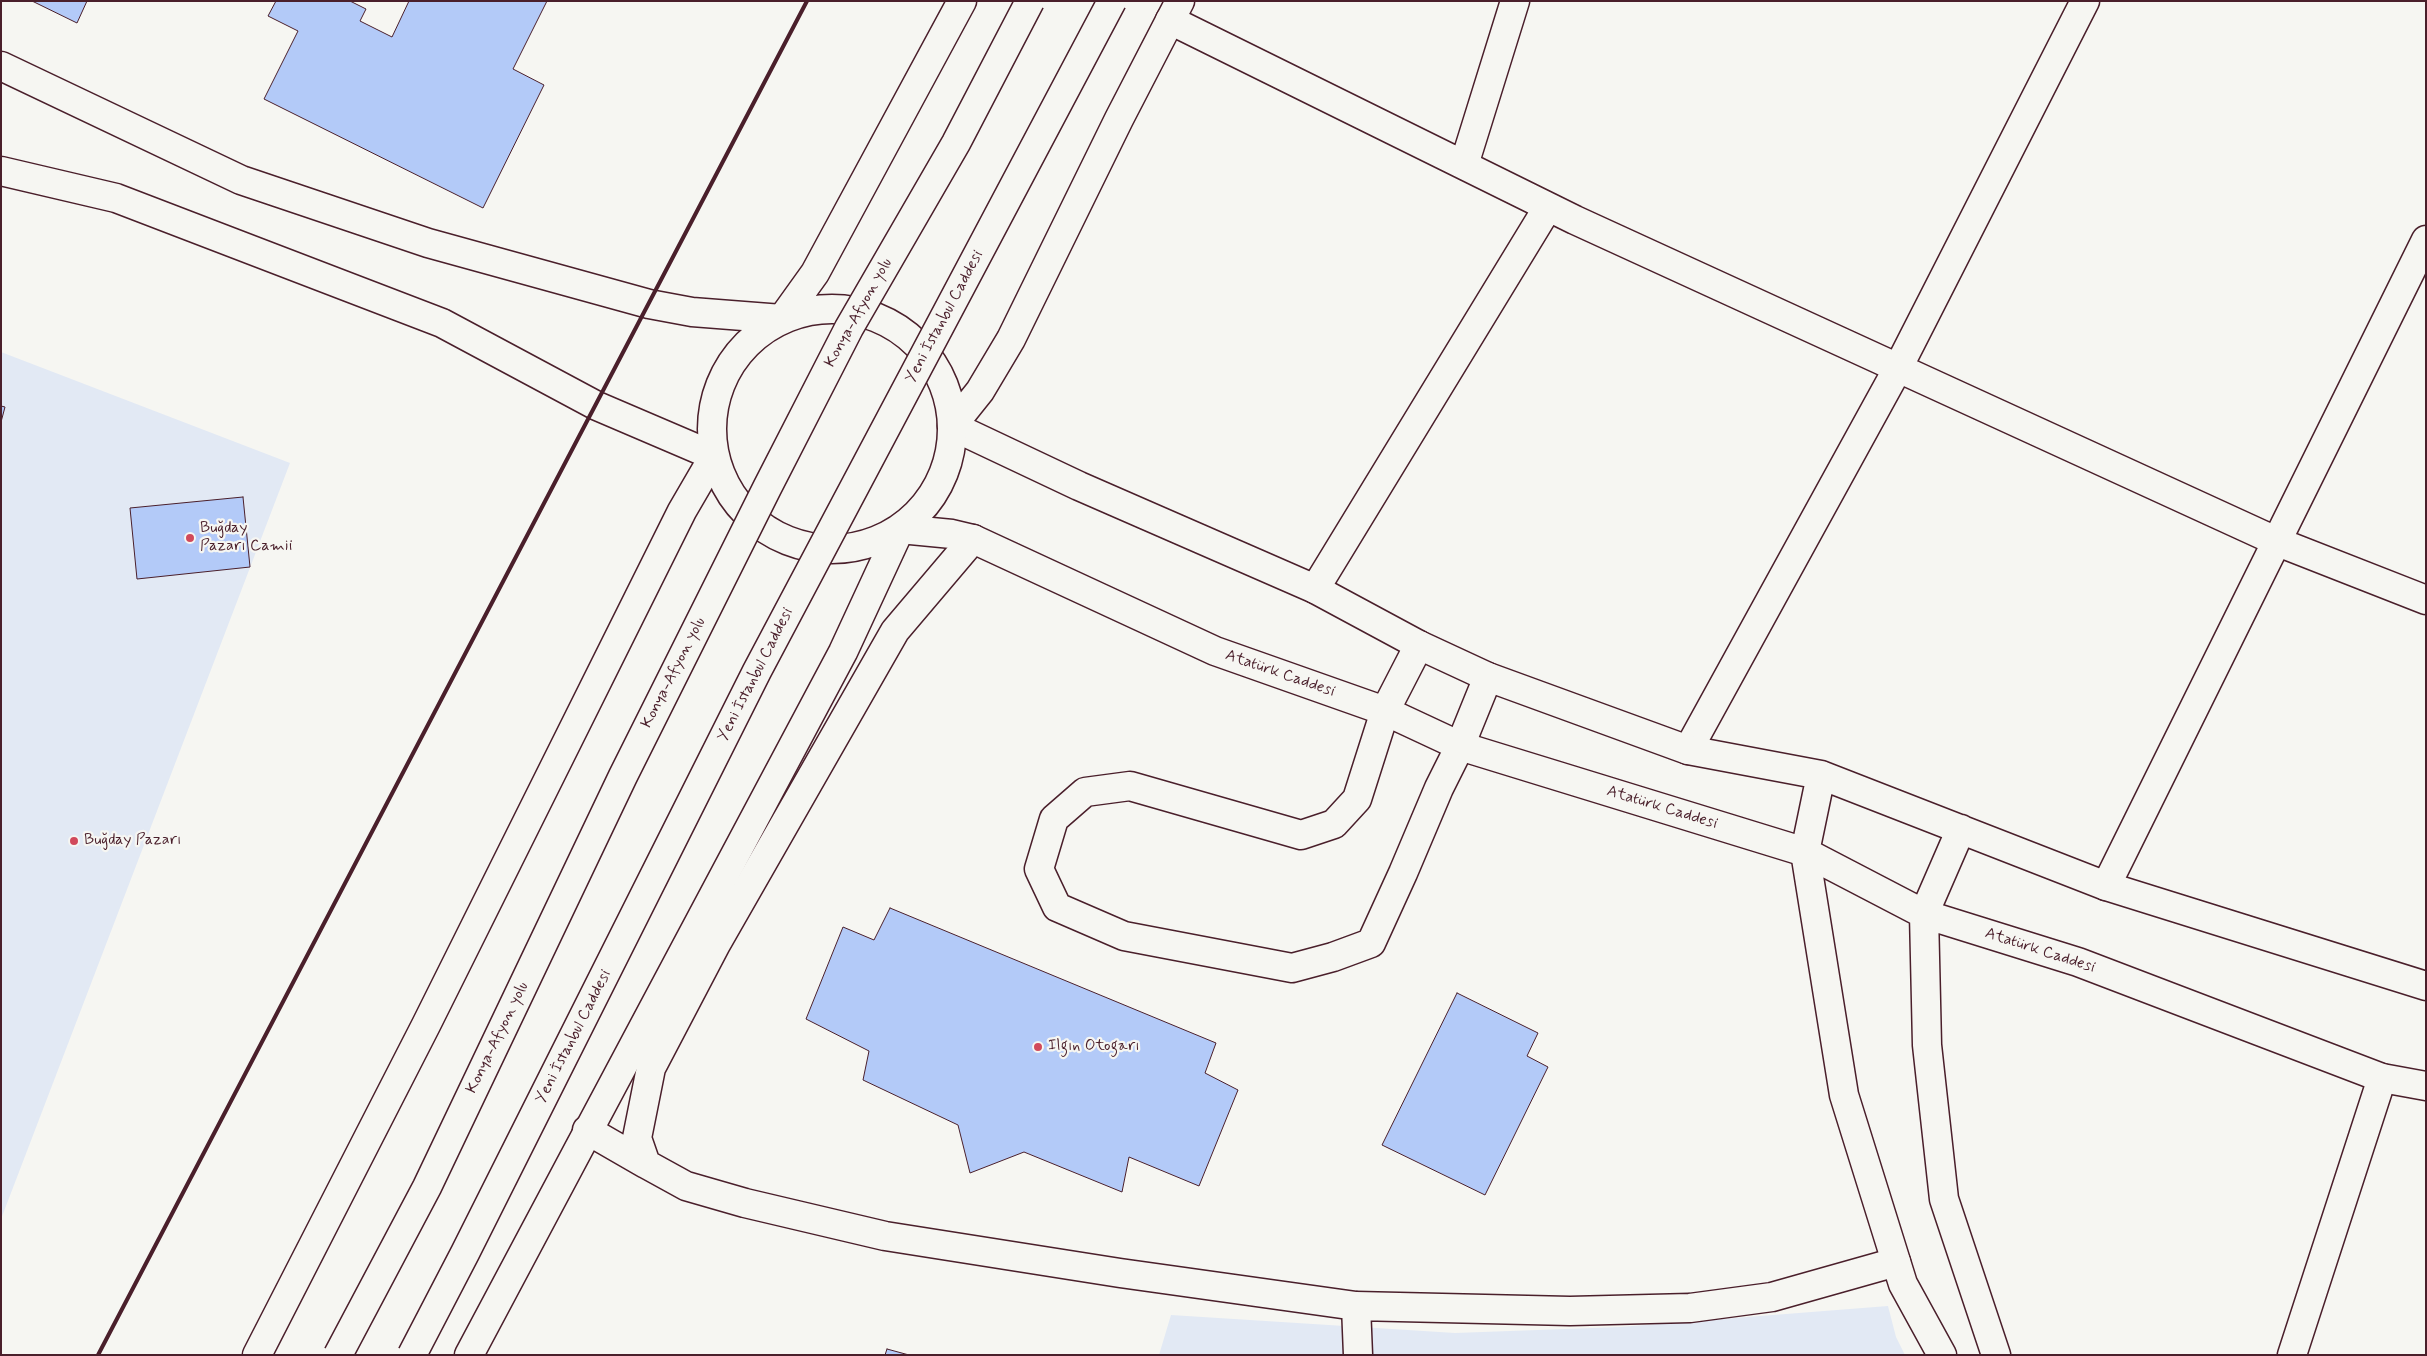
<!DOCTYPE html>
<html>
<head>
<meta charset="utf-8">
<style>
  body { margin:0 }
  #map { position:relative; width:2427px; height:1356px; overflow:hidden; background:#f6f6f2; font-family:Mynerve,sans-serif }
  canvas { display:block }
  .frame { position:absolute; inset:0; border:2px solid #4a1f2b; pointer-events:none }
</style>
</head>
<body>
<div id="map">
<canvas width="2427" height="1356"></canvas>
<div class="frame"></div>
</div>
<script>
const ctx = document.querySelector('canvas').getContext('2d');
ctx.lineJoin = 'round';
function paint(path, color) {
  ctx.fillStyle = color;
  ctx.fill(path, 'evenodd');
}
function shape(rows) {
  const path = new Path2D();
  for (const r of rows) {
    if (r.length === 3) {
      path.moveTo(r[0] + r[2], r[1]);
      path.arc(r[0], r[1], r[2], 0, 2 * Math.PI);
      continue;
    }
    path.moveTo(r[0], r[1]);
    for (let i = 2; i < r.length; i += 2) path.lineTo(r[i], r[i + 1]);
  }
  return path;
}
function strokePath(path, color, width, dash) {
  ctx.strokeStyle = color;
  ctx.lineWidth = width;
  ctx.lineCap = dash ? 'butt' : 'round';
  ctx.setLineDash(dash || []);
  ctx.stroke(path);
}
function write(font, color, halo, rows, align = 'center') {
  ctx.font = font + ' Mynerve,sans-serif';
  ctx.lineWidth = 4.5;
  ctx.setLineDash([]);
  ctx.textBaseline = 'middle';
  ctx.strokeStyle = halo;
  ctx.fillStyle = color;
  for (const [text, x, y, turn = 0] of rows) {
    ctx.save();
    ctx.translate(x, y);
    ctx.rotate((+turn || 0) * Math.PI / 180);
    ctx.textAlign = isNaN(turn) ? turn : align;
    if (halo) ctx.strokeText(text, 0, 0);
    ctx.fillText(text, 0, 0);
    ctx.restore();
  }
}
const built = shape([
  [1,352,290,463,1,1219],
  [1888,1306,1896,1337,1905,1355,1159,1355,1171,1315,1455,1333,1620,1327]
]);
const building = shape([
  [32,1,87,1,77,23,32,1],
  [276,1,350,1,366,9,360,21,392,37,409,1,547,1,513,69,544,85,483,208,264,99,298,31,268,16,276,1],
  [1,406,5,407,1,422,1,406],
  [243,497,250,567,137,579,130,508,243,497],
  [890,908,1216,1043,1205,1073,1238,1090,1199,1186,1129,1157,1122,1192,1024,1152,970,1173,958,1125,863,1080,869,1051,806,1019,843,927,874,940,890,908],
  [1457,993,1538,1033,1527,1056,1548,1067,1485,1195,1382,1145,1457,993],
  [887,1349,909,1355,885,1355,887,1349]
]);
const minor = shape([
  [1170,20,1575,220,2278,542,2426,600],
  [1,66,241,180,428,243,649,304,692,312,782,319],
  [1464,165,1515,1],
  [1,171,116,198,442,323,597,406,714,456],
  [973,539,895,631,716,944,651,1068,637,1138,646,1164,686,1186,745,1203,885,1236,1120,1273,1356,1306,1570,1311,1690,1308,1772,1297,1896,1262],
  [1315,589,1548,207],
  [1419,645,1385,711,1357,799,1334,824,1301,835,1130,786,1085,792,1054,819,1039,869,1057,907,1124,936,1292,968,1333,957,1371,943,1403,873,1439,788,1460,746,1488,677],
  [1688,750,1898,368,2085,1],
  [2106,886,2426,240],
  [587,1130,646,1164],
  [1356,1306,1358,1355],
  [2292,1355,2382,1078]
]);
const major = shape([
  [952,426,1079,486,1315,589,1419,645,1488,677,1688,750,1821,775,2106,886,2426,986],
  [900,529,952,534,973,539,1215,651,1385,711,1460,746,1805,852,1924,914,2078,962,2382,1078,2426,1086],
  [1821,775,1805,852,1844,1095,1903,1284,1942,1355],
  [1961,829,1924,914,1927,1045,1944,1199,1996,1355]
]);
const highway = shape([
  [832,429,120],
  [782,319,815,273,962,1],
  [952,426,980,391,1011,339,1119,119,1180,1],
  [257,1355,426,1025,682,511,714,456],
  [469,1355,843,652,900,529]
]);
const rail = shape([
  [98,1355,807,1]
]);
const highwayBridge = shape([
  [338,1355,427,1187,623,776,767,488,849,328,956,143,1030,1],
  [412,1355,465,1253,757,671,1112,1]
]);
const markers = [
  [190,538,5,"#d1495b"],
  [74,841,5,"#d1495b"],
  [1038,1047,5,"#d1495b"]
];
const streetNames = [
  ["Konya-Afyon yolu",859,313,-61],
  ["Yeni İstanbul Caddesi",945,317,-62],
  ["Konya-Afyon yolu",674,673,-63],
  ["Atatürk Caddesi",1280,674,19],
  ["Yeni İstanbul Caddesi",756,675,-63],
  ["Atatürk Caddesi",1662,808,17],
  ["Atatürk Caddesi",2040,951,18],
  ["Yeni İstanbul Caddesi",574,1037,-63],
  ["Konya-Afyon yolu",498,1038,-64]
];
const poiNames = [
  ["Buğday",200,529],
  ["Pazarı Camii",200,547],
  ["Buğday Pazarı",84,841],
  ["Ilgın Otogarı",1048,1047]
];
paint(built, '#e2e9f4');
paint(building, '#b3caf8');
strokePath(building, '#4a1f2b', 1);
strokePath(minor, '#4a1f2b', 31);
strokePath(major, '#4a1f2b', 31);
strokePath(highway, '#4a1f2b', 31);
strokePath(minor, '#f6f6f2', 28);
strokePath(major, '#f6f6f2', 28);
strokePath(highway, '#f6f6f2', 28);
strokePath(rail, '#4a1f2b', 4);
strokePath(highwayBridge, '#4a1f2b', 31, []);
strokePath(highwayBridge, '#f6f6f2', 28);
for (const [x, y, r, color] of markers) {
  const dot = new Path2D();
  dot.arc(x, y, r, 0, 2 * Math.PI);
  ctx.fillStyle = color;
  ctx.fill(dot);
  strokePath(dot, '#f6f6f2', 2);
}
write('16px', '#4a1f2b', '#f6f6f2', streetNames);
write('16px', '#4a1f2b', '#f6f6f2', poiNames, 'left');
</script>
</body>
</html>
